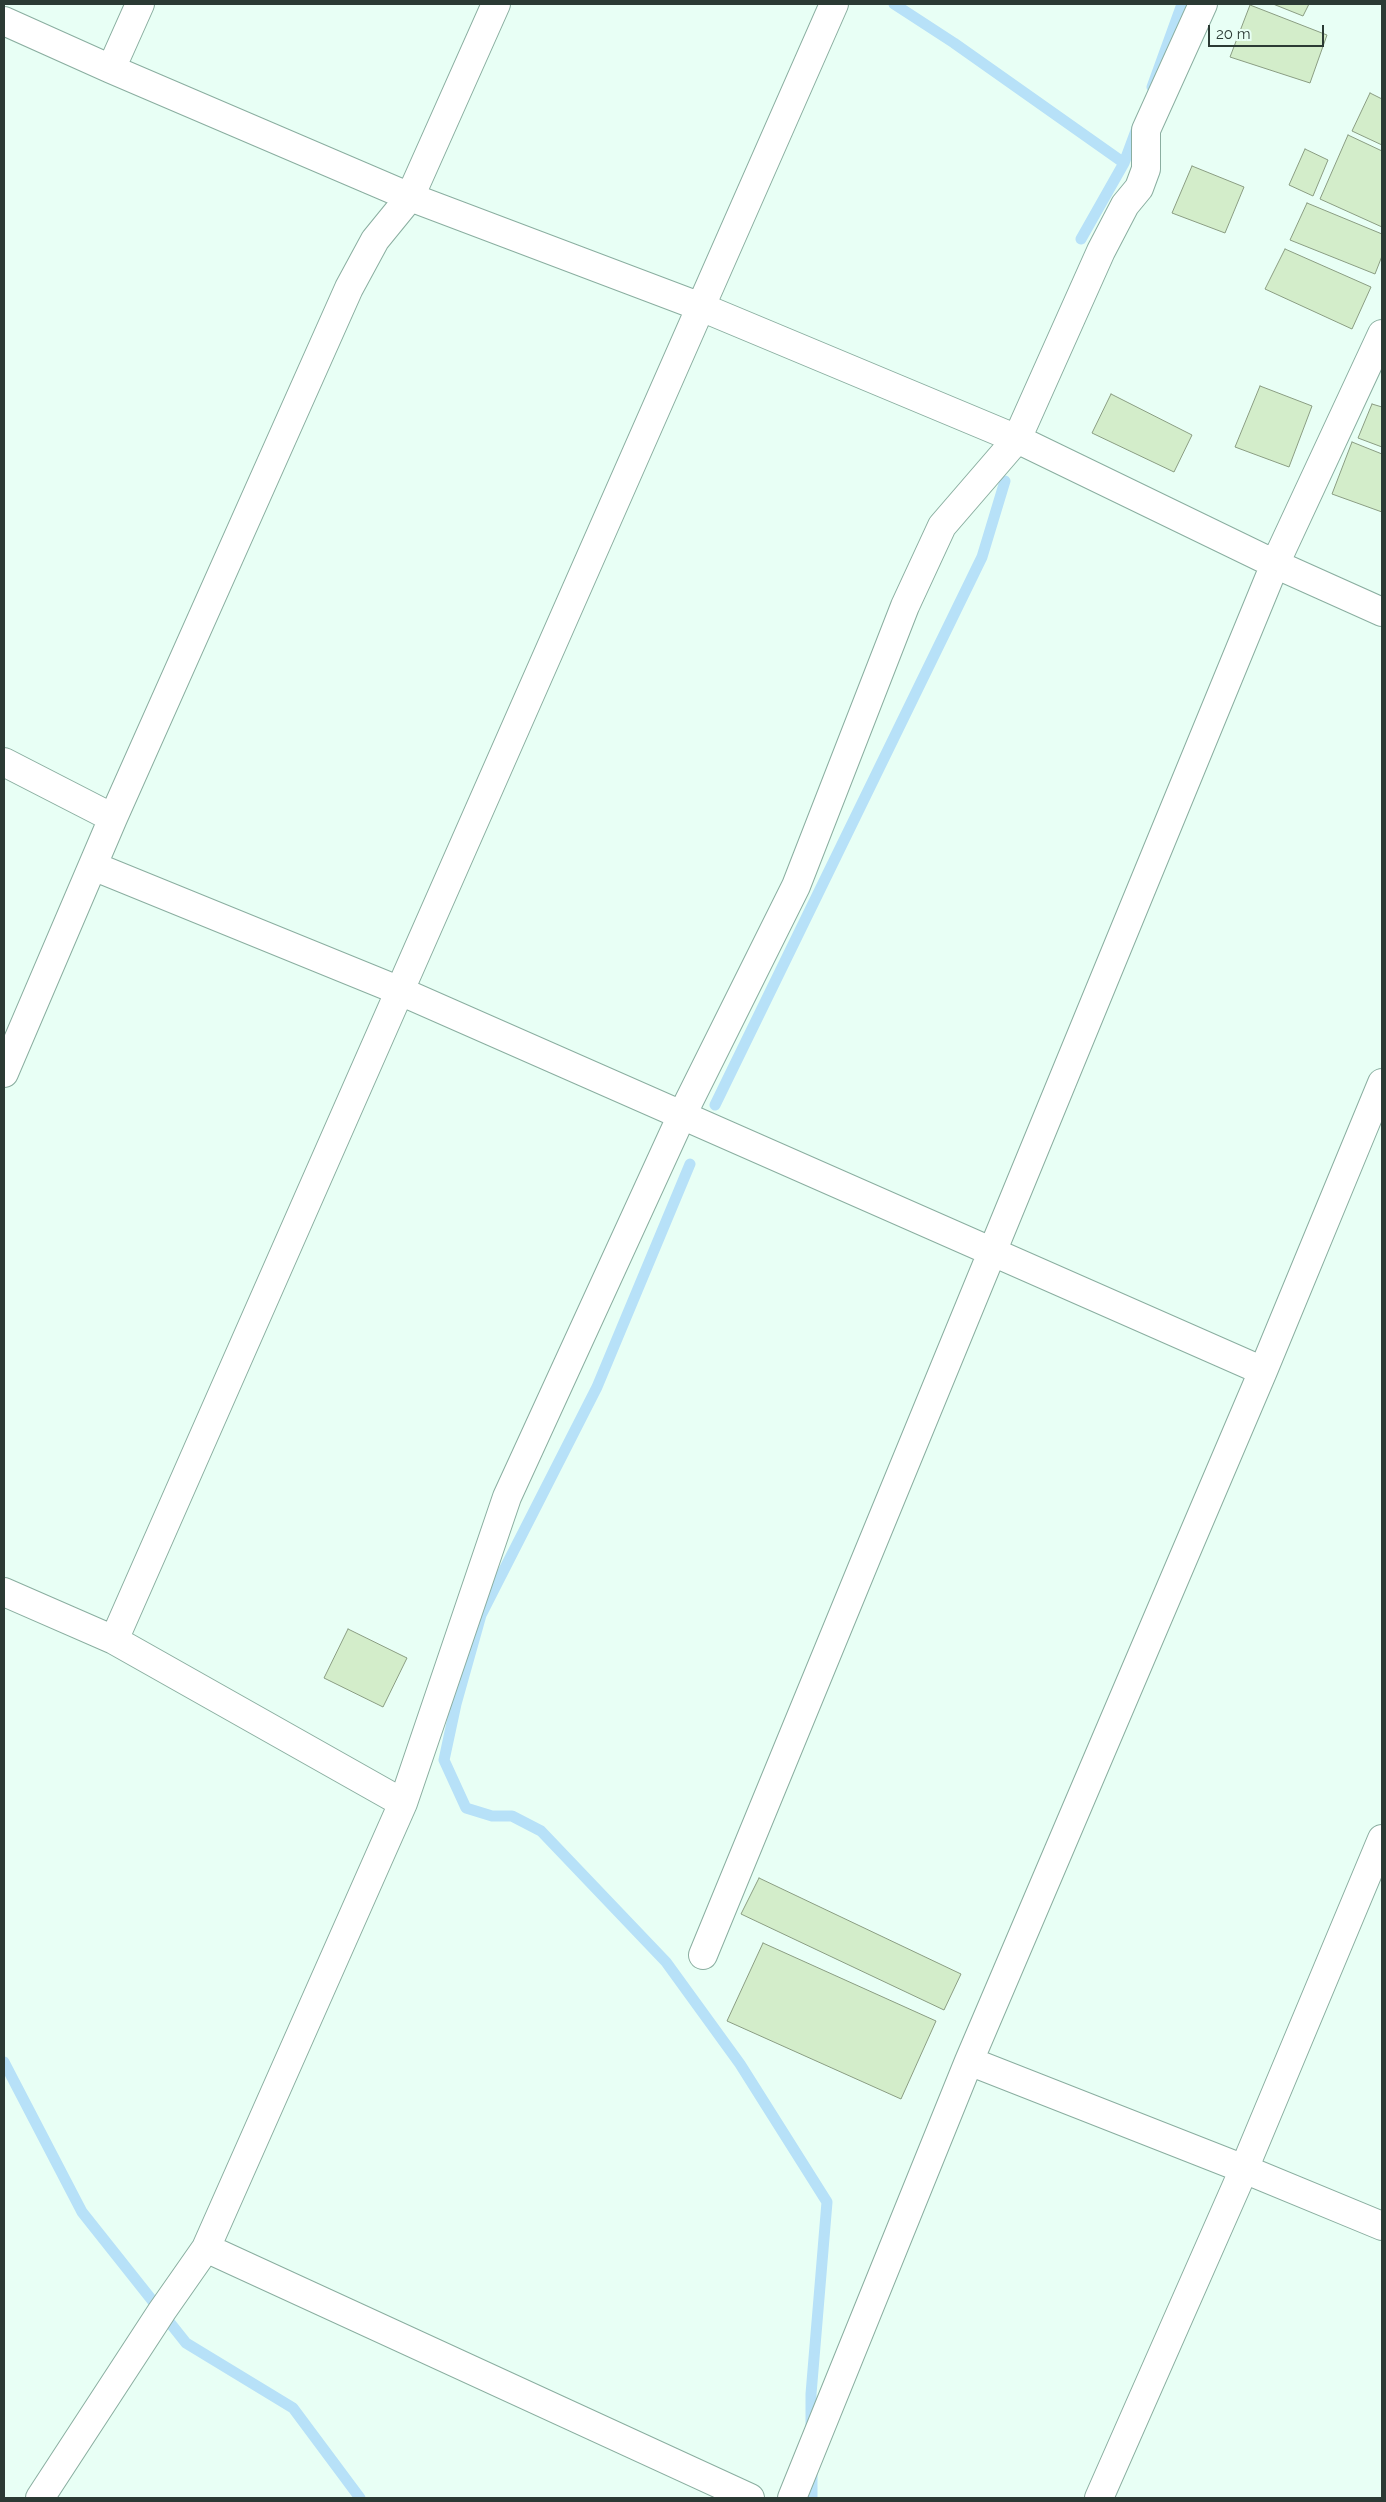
<!DOCTYPE html>
<html>
<head>
<meta charset="utf-8">
<style>
  body { margin:0 }
  #map { position:relative; width:1386px; height:2502px; overflow:hidden; background:#e8fff5; font-family:Raleway,sans-serif }
  canvas { display:block }
  .frame { position:absolute; inset:0; border:5px solid #2b3a34; pointer-events:none }
  .scale { position:absolute; left:1208px; top:25px; width:116px; height:22px; box-sizing:border-box; border:2px solid #2b3a34; border-top:0; padding-left:6px; font-size:15px; line-height:18px; white-space:nowrap; color:#2b3a34; -webkit-text-stroke:4px #e8fff5; paint-order:stroke }
</style>
</head>
<body>
<div id="map">
<canvas width="1386" height="2502"></canvas>
<div class="frame"></div>
<div class="scale">20 m</div>
</div>
<script>
const ctx = document.querySelector('canvas').getContext('2d');
ctx.lineJoin = 'round';
function shape(rows) {
  const path = new Path2D();
  for (const r of rows) {
    path.moveTo(r[0], r[1]);
    for (let i = 2; i < r.length; i += 2) path.lineTo(r[i], r[i + 1]);
  }
  return path;
}
function strokePath(path, color, width, dash) {
  ctx.strokeStyle = color;
  ctx.lineWidth = width;
  ctx.lineCap = dash ? 'butt' : 'round';
  ctx.setLineDash(dash || []);
  ctx.stroke(path);
}
function paint(path, color) {
  ctx.fillStyle = color;
  ctx.fill(path, 'evenodd');
}
const stream = shape([
  [894,4,954,43,1124,163],
  [1152,87,1182,4],
  [1081,239,1124,163,1137,128],
  [715,1105,982,557,1005,481],
  [690,1164,597,1387,481,1615,456,1704,444,1760,466,1808,492,1816,512,1816,541,1831,666,1962,740,2064,827,2202,811,2394,811,2427],
  [4,2062,82,2212,186,2343,293,2408,360,2498],
  [812,2471,812,2498]
]);
const building = shape([
  [1273,4,1309,4,1303,16,1273,4],
  [1250,5,1327,35,1310,83,1230,57,1250,5],
  [1370,93,1382,99,1382,145,1352,131,1370,93],
  [1348,135,1382,151,1382,227,1320,199,1348,135],
  [1305,149,1328,160,1313,196,1289,185,1305,149],
  [1192,166,1244,187,1225,233,1172,213,1192,166],
  [1307,203,1382,234,1382,256,1375,274,1290,240,1307,203],
  [1285,249,1371,287,1352,329,1265,289,1285,249],
  [1260,386,1312,406,1289,467,1235,447,1260,386],
  [1111,394,1192,435,1174,472,1092,433,1111,394],
  [1372,404,1382,407,1382,447,1358,438,1372,404],
  [1352,442,1382,454,1382,512,1332,494,1352,442],
  [348,1629,407,1658,383,1707,324,1678,348,1629],
  [759,1878,961,1974,944,2010,741,1914,759,1878],
  [763,1943,936,2021,901,2099,727,2021,763,1943]
]);
const street = shape([
  [4,21,111,69,410,197,701,307,1017,439,1275,564,1382,612],
  [111,69,140,4],
  [4,762,113,818],
  [93,866,400,991,1263,1371],
  [4,1073,113,818,349,288,375,240,410,197,496,4],
  [4,1592,114,1640,403,1803],
  [114,1640,834,4],
  [703,1955,1275,564,1382,334],
  [969,2061,1244,2169,1382,2226],
  [206,2248,750,2498],
  [40,2498,162,2311,206,2248,403,1803,507,1497,682,1115,796,886,905,606,942,526,1017,439,1101,251,1125,205,1139,188,1146,169,1146,130,1203,4],
  [792,2498,969,2061,1263,1371,1382,1083],
  [1099,2498,1244,2169,1382,1839]
]);
strokePath(stream, '#b7e1f8', 11);
paint(building, '#d3edca');
strokePath(building, '#8a9d82', 1);
strokePath(street, '#8aaea0', 30);
strokePath(street, '#fff', 28);
</script>
</body>
</html>
